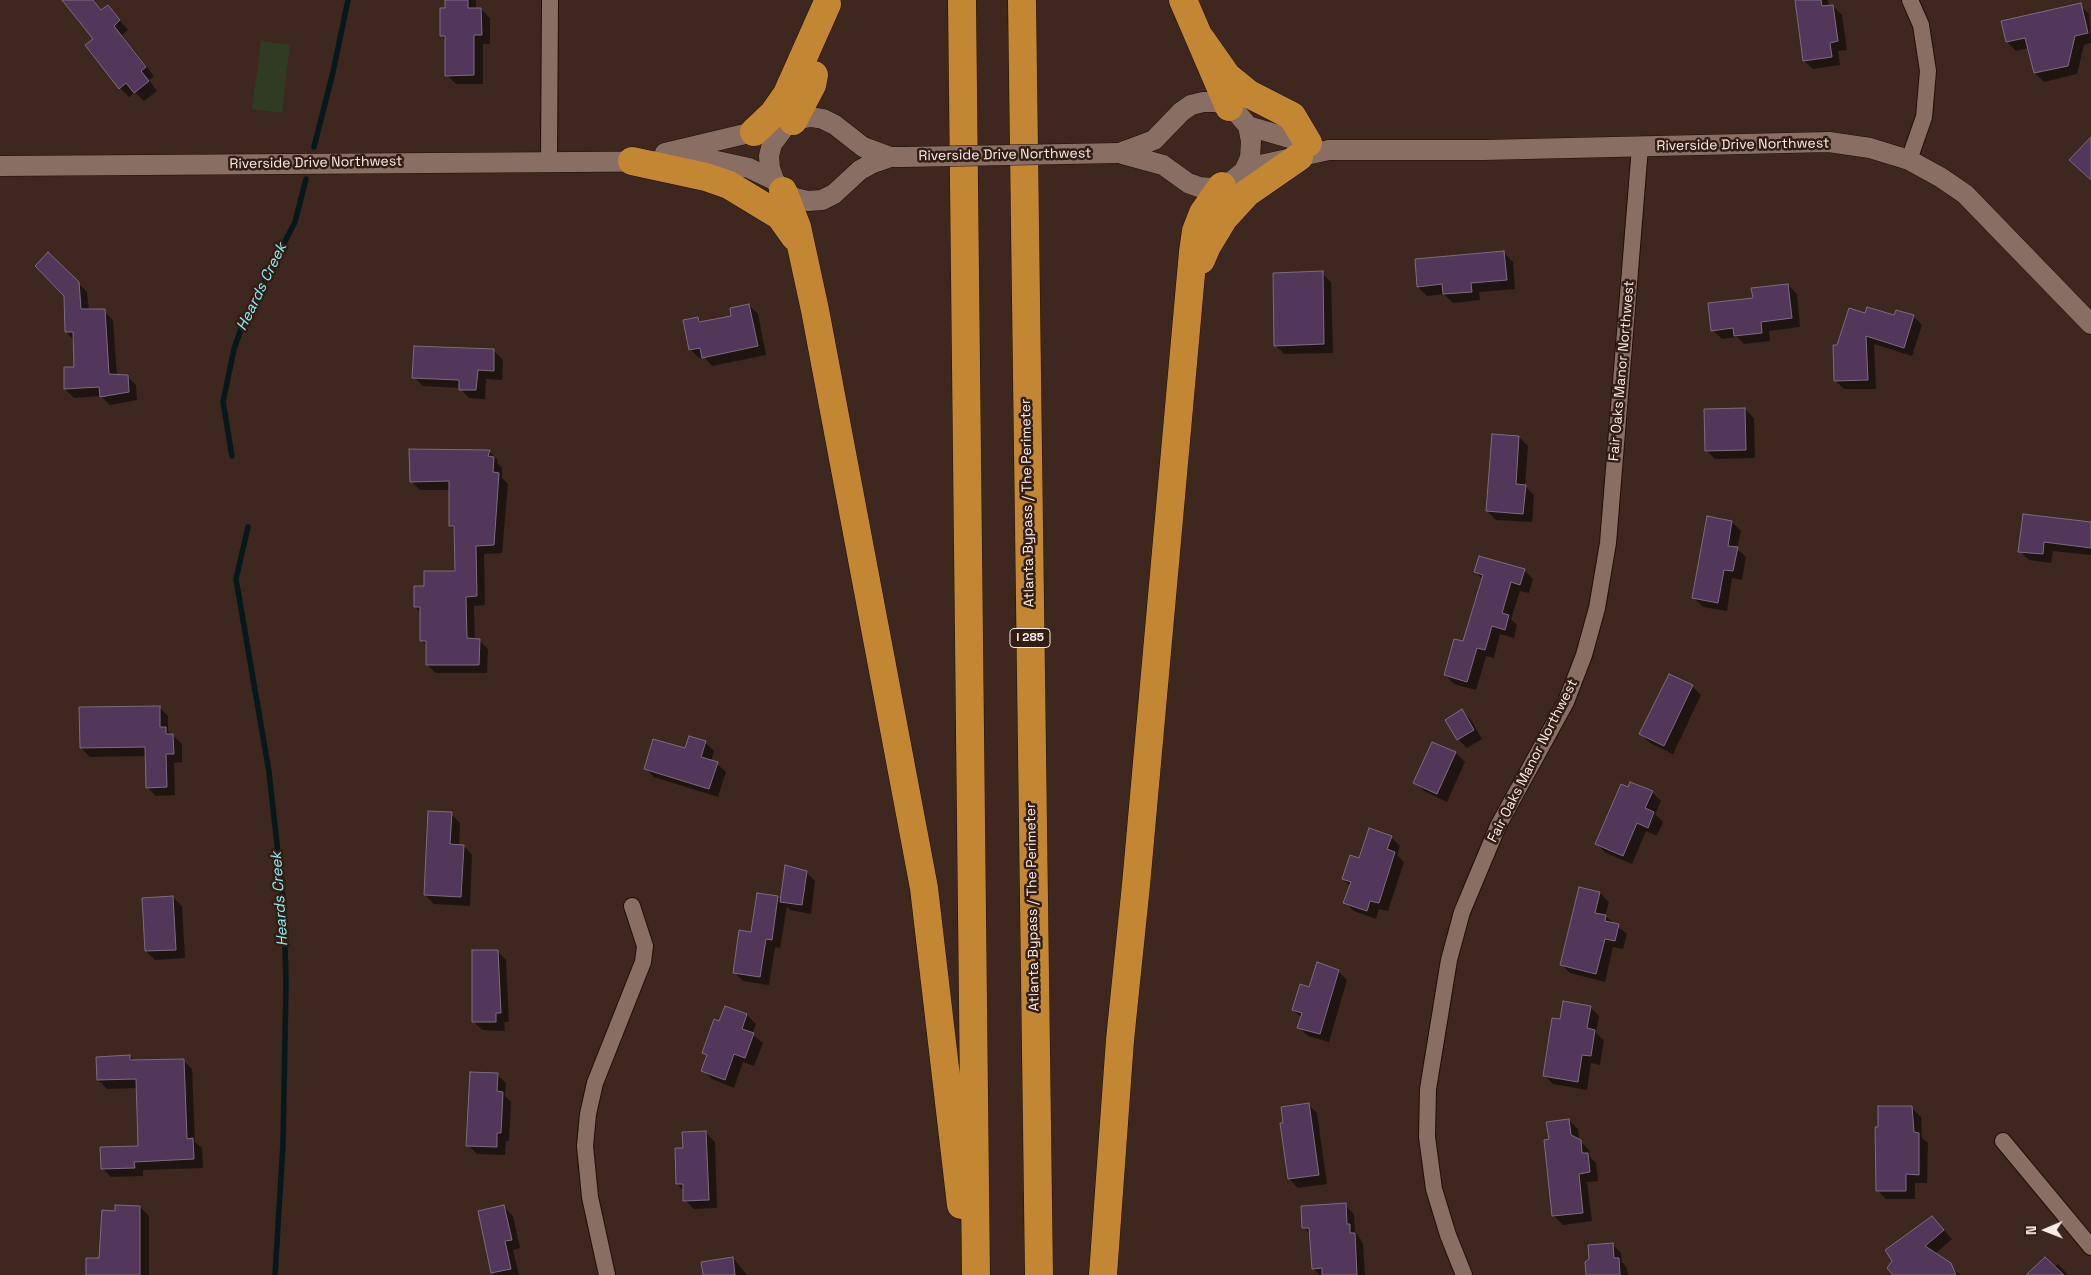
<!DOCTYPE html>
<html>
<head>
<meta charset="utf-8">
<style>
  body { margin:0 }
  #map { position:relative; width:2091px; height:1275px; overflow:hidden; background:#3d271e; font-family:"Space Grotesk",sans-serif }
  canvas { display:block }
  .north { position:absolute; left:2021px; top:1205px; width:50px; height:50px; -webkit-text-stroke:4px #321d14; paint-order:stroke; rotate:269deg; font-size:14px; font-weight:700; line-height:20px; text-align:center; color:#fcede7 }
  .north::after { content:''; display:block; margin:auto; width:18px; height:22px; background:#fcede7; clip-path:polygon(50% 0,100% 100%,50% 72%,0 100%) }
</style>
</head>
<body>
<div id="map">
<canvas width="2091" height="1275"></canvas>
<div class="north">N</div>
</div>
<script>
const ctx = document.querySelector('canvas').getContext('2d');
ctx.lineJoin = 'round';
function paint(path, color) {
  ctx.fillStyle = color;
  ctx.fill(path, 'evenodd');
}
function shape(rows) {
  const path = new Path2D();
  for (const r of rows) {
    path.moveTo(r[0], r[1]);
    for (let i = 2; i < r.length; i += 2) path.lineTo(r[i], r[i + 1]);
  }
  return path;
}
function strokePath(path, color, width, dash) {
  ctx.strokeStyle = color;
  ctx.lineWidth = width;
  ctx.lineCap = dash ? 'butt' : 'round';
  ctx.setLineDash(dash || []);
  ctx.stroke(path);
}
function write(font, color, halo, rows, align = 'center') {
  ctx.font = font + ' "Space Grotesk",sans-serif';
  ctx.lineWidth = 5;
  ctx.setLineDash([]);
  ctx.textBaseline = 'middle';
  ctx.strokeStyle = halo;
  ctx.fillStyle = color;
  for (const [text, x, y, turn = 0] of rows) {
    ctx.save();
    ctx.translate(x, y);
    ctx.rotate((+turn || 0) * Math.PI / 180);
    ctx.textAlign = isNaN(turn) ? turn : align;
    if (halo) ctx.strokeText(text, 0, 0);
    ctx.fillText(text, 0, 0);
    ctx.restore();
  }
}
const green = shape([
  [261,41,290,45,282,113,252,109]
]);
const shadow = shape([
  [64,0,94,0,102,11,108,7,128,30,122,35,154,76,149,80,157,91,144,101,135,92,129,97,120,88,94,39],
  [446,0,476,0,476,9,481,9,490,18,490,44,483,44,483,84,456,84,447,75,446,41,442,36],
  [1796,0,1828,0,1829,7,1833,6,1842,15,1847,50,1838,51,1840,65,1813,69,1804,61],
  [2080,5,2089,14,2091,43,2084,45,2077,74,2044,82,2035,73,2029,48,2016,51,2007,42,2003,22],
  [48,253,87,292,89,310,104,311,113,320,117,376,127,376,136,385,137,400,110,405,101,396,74,398,65,389,76,368,74,340,66,332,65,296],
  [1504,253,1513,262,1515,289,1479,292,1480,300,1453,303,1444,294,1427,296,1418,287],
  [1322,273,1331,282,1333,353,1284,354,1275,345],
  [1788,285,1797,294,1800,327,1769,331,1770,341,1744,344,1737,337,1722,339,1713,330,1754,299],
  [749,305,758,314,766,355,712,366,704,357,699,358,690,349,698,318,702,323,733,317],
  [1866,315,1913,316,1922,325,1912,356,1874,344,1876,389,1844,389,1835,380,1838,346],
  [494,351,503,360,502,380,486,379,485,399,469,398,460,388,423,386,414,377],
  [1745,409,1754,418,1755,458,1715,459,1706,450],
  [1519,437,1528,446,1525,486,1534,495,1532,522,1496,520,1487,511],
  [489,451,498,460,497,463,502,468,502,478,508,484,502,553,484,554,485,605,474,606,475,640,479,640,488,649,487,673,436,673,427,665,427,646,421,640,421,613,415,607,425,587,456,572,455,530,451,526,450,490,420,490,411,481],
  [1732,522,1741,531,1737,549,1746,557,1742,580,1732,578,1727,611,1703,607,1694,598],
  [2091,524,2091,555,2053,551,2051,563,2029,560,2020,551],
  [1524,570,1533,579,1529,593,1520,591,1511,619,1517,625,1514,638,1500,634,1494,658,1486,656,1476,690,1454,684,1445,675,1464,643,1483,579,1475,572],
  [1669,675,1692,686,1701,695,1673,754,1650,743,1641,734],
  [159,707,168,716,168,731,182,744,182,762,174,763,175,795,156,796,147,787,146,756,90,757,81,748],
  [1462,711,1471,720,1482,739,1467,748,1458,739],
  [705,742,714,751,711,762,717,764,726,772,718,797,654,777,645,768],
  [1432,743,1456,753,1465,762,1447,802,1424,791,1415,782],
  [1629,788,1652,792,1661,801,1655,814,1663,822,1657,836,1646,831,1632,864,1606,853,1597,844],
  [451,814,460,823,459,846,464,846,472,855,470,906,434,904,425,895],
  [1391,837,1400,846,1397,855,1404,862,1388,911,1379,909,1376,919,1354,911,1345,902,1351,887,1343,879,1360,860],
  [806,872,815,881,811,914,790,910,787,906,780,948,775,947,769,985,743,981,734,972,752,933,778,898,782,901],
  [1580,888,1600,893,1609,902,1605,916,1627,934,1623,949,1613,947,1605,982,1570,973,1561,964],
  [173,897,182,906,185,958,155,960,146,951],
  [497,951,506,960,509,1022,504,1022,505,1031,482,1030,474,1022],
  [1338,971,1347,980,1329,1042,1308,1036,1299,1027,1302,1018,1293,1010,1310,988],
  [1590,1007,1599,1016,1596,1033,1604,1040,1600,1065,1591,1063,1587,1090,1553,1084,1544,1075,1561,1021],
  [747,1015,756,1024,752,1034,763,1043,754,1066,743,1062,734,1088,712,1079,703,1070,707,1057,703,1053,720,1022],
  [130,1056,135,1062,183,1060,192,1069,195,1142,202,1148,203,1168,143,1170,143,1176,111,1177,102,1168,140,1147,137,1088,107,1089,98,1080],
  [497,1074,506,1083,505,1096,511,1102,509,1141,506,1141,505,1155,477,1154,468,1145],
  [1308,1104,1317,1113,1327,1184,1298,1188,1289,1179],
  [1912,1108,1921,1117,1922,1138,1928,1143,1927,1183,1915,1183,1915,1199,1886,1199,1877,1190],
  [1569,1120,1578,1129,1579,1140,1589,1150,1590,1157,1596,1163,1598,1181,1587,1182,1592,1221,1563,1225,1554,1216,1546,1141,1550,1141],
  [706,1133,715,1142,717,1208,694,1209,685,1200,684,1191,677,1184,684,1149],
  [1345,1205,1354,1214,1355,1231,1363,1243,1365,1275,1320,1275,1313,1268,1311,1235,1304,1228],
  [140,1207,149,1216,149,1275,87,1275,100,1259,117,1212],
  [504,1207,513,1216,520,1248,513,1250,519,1275,495,1275,493,1273],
  [1941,1227,1952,1239,1935,1254,1960,1275,1894,1275],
  [1612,1244,1621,1253,1622,1262,1627,1268,1628,1275,1588,1275],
  [733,1258,747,1275,704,1275],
  [2058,1264,2068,1275,2027,1275,2054,1267]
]);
const stream = shape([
  [314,147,333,72,348,0],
  [232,456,223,402,234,349,243,323,295,222,306,179],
  [248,527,236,579,269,772,284,907,286,983,283,1144,275,1275]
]);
const building = shape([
  [62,0,93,0,101,10,108,5,120,20,114,26,146,67,141,71,149,81,134,93,126,83,119,89,85,45,93,39,62,0],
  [445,0,468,0,468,8,481,8,482,35,474,35,474,75,445,76,445,36,440,36,440,8,445,8,445,0],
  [1795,0,1821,0,1822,6,1833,5,1838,41,1830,43,1832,57,1803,61,1795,0],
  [2081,3,2088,33,2075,36,2068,66,2034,73,2025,38,2006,42,2001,21,2081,3],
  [2091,137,2091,180,2069,160,2091,137],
  [1504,251,1507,280,1471,283,1472,292,1443,294,1442,284,1417,287,1415,259,1504,251],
  [48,252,79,282,81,309,105,309,109,374,128,375,129,392,100,397,99,387,64,389,64,367,74,367,73,332,65,332,64,296,35,266,48,252],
  [1323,271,1324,344,1274,346,1273,273,1323,271],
  [1788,284,1792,318,1761,322,1762,333,1734,336,1733,328,1711,331,1708,303,1753,298,1751,288,1788,284],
  [749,304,758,346,702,358,700,348,689,350,683,320,698,317,699,322,731,316,730,308,749,304],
  [1867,307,1894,315,1896,310,1914,315,1904,348,1866,336,1868,380,1834,381,1833,345,1837,345,1849,308,1865,313,1867,307],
  [414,346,494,349,494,371,478,370,476,390,459,390,459,380,412,378,414,346],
  [1745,408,1746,450,1705,451,1704,409,1745,408],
  [1492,434,1519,436,1516,484,1526,485,1523,514,1486,511,1492,434],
  [409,449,490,450,488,456,494,457,493,472,499,473,494,545,476,546,477,596,466,597,467,638,480,639,479,665,426,665,426,641,420,641,420,607,414,607,414,586,424,586,424,571,455,571,454,526,449,526,449,481,410,482,409,449],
  [2023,514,2091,522,2091,548,2044,542,2043,554,2018,552,2023,514],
  [1707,516,1732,521,1728,546,1738,547,1733,571,1724,570,1718,603,1692,598,1707,516],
  [1479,556,1525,569,1520,585,1511,582,1502,613,1509,615,1505,630,1492,626,1485,650,1477,648,1467,682,1444,675,1454,639,1463,641,1483,575,1474,572,1479,556],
  [1669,674,1693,685,1664,746,1639,734,1669,674],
  [160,706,160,727,166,727,166,734,173,734,174,754,166,754,167,787,146,788,145,747,80,748,79,707,160,706],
  [1462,709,1474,730,1457,740,1445,720,1462,709],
  [689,736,706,741,701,757,718,762,709,789,644,769,653,739,685,748,689,736],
  [1432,742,1456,752,1437,794,1413,783,1432,742],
  [1630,782,1653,791,1645,808,1654,812,1648,828,1637,823,1623,856,1595,844,1621,784,1628,787,1630,782],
  [428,811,452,812,450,844,464,845,461,897,424,895,428,811],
  [1369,828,1392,836,1387,849,1395,852,1379,903,1370,901,1367,911,1343,903,1351,882,1342,879,1350,855,1359,858,1369,828],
  [785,865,807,871,802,905,780,902,785,865],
  [1579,887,1600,892,1595,913,1606,915,1605,921,1619,924,1615,941,1605,939,1596,974,1560,965,1579,887],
  [757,893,778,896,772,940,766,939,760,977,733,973,739,930,751,932,757,893],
  [173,896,176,950,145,951,142,898,173,896],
  [472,950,498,950,501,1013,496,1013,496,1022,472,1022,472,950],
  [1317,962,1339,970,1320,1034,1297,1028,1302,1013,1292,1010,1300,984,1309,987,1317,962],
  [1563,1001,1591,1006,1587,1028,1595,1030,1591,1056,1582,1055,1578,1082,1543,1076,1552,1018,1560,1019,1563,1001],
  [725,1006,747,1014,742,1029,754,1033,745,1058,734,1054,725,1080,701,1071,707,1055,702,1053,714,1019,719,1021,725,1006],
  [130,1055,130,1060,184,1059,187,1139,193,1138,194,1159,134,1162,135,1168,101,1169,100,1147,138,1146,136,1079,97,1080,96,1057,130,1055],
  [470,1072,498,1073,497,1091,503,1092,501,1133,497,1133,497,1147,466,1146,470,1072],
  [1309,1103,1319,1175,1288,1179,1280,1123,1283,1123,1281,1107,1309,1103],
  [1878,1106,1912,1106,1914,1132,1919,1133,1919,1175,1906,1174,1906,1191,1876,1191,1875,1127,1878,1127,1878,1106],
  [1569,1119,1571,1135,1581,1140,1582,1153,1588,1153,1590,1172,1579,1174,1583,1213,1552,1216,1544,1140,1549,1139,1546,1122,1569,1119],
  [706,1131,709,1200,683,1201,683,1184,676,1184,675,1148,683,1148,682,1132,706,1131],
  [1346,1203,1347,1224,1350,1224,1350,1233,1355,1233,1357,1275,1322,1275,1322,1268,1312,1269,1309,1228,1302,1228,1301,1206,1346,1203],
  [115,1205,140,1206,140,1275,86,1275,86,1258,99,1258,102,1210,115,1211,115,1205],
  [504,1205,512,1240,505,1241,511,1269,491,1273,478,1211,504,1205],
  [1932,1216,1944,1230,1925,1246,1951,1263,1956,1275,1893,1275,1887,1268,1892,1261,1885,1250,1932,1216],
  [1613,1243,1614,1258,1619,1258,1620,1275,1586,1275,1585,1262,1589,1259,1588,1245,1613,1243],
  [733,1257,735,1275,703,1275,701,1262,733,1257],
  [2045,1257,2064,1275,2026,1275,2045,1257]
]);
const minor = shape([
  [1909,160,1924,117,1928,71,1921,25,1910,0],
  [549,161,550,0],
  [2003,1141,2091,1247],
  [607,1275,590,1197,585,1146,588,1114,595,1083,643,962,645,946,632,906],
  [1464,1275,1448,1235,1434,1189,1427,1137,1428,1089,1449,960,1462,912,1498,826,1566,702,1584,655,1597,608,1608,543,1640,147]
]);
const tertiary = shape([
  [1203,102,1216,102,1229,107,1237,113,1248,126,1251,141,1250,158,1244,171,1232,181,1211,188,1199,187,1188,183,1163,165,1119,153,1154,140,1181,112,1191,105,1203,102],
  [1248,126,1313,145],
  [665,153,766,129],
  [890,157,863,147,835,125,823,119,811,117,799,119,787,124,772,144,769,156,770,168,774,180,783,191,795,198,808,201,822,200,834,194,860,170,873,163,890,157,904,157],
  [0,166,717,161,749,168,774,180],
  [1244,171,1260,165,1329,150,1483,150,1829,142,1870,148,1909,160,1940,177,1965,194,2091,324]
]);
const motorway = shape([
  [962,0,976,1275],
  [1022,0,1039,1275],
  [1183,0,1229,107],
  [1201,39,1227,76,1249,94,1292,116,1308,143],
  [793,121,812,85,814,75],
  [754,132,773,114,787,94,827,4],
  [632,161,706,177,729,185,780,216,795,237],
  [783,191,797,227,815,310,924,888,961,1205],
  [1201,260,1207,246,1224,218,1247,193,1299,157],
  [1103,1275,1120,1040,1136,885,1193,252,1196,231,1203,213,1222,186]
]);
const tertiaryBridge = shape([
  [904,157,1119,153]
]);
const shields = [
  [1030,638,40]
];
const shieldNames = [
  ["I 285",1030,638]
];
const streetNames = [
  ["Riverside Drive Northwest",1743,145,-1],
  ["Riverside Drive Northwest",1005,155,-1],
  ["Riverside Drive Northwest",316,163,-1],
  ["Fair Oaks Manor Northwest",1622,371,-85],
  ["Atlanta Bypass / The Perimeter",1028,503,-91],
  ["Fair Oaks Manor Northwest",1533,761,-63],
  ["Atlanta Bypass / The Perimeter",1033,907,-91]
];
const waterNames = [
  ["Heards Creek",262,287,-64],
  ["Heards Creek",280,899,-94]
];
paint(green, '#2f3c23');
paint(shadow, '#0007');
strokePath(stream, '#05191a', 5.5);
paint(building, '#52375a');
strokePath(building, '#7c6c81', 1);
strokePath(minor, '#230f07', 18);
strokePath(tertiary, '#230f07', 21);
strokePath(motorway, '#230f07', 29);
strokePath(minor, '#886e63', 16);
strokePath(tertiary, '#886e63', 20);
strokePath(motorway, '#c38734', 28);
strokePath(tertiaryBridge, '#230f07', 21, []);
strokePath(tertiaryBridge, '#886e63', 20);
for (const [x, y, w] of shields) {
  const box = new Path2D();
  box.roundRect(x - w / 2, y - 9.5, w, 19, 4);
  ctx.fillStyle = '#321d14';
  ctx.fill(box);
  strokePath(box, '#fcede7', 1);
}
write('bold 12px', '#fcede7', null, shieldNames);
write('14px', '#fcede7', '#321d14', streetNames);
write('italic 15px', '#89eff3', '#321d14', waterNames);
</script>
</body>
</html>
